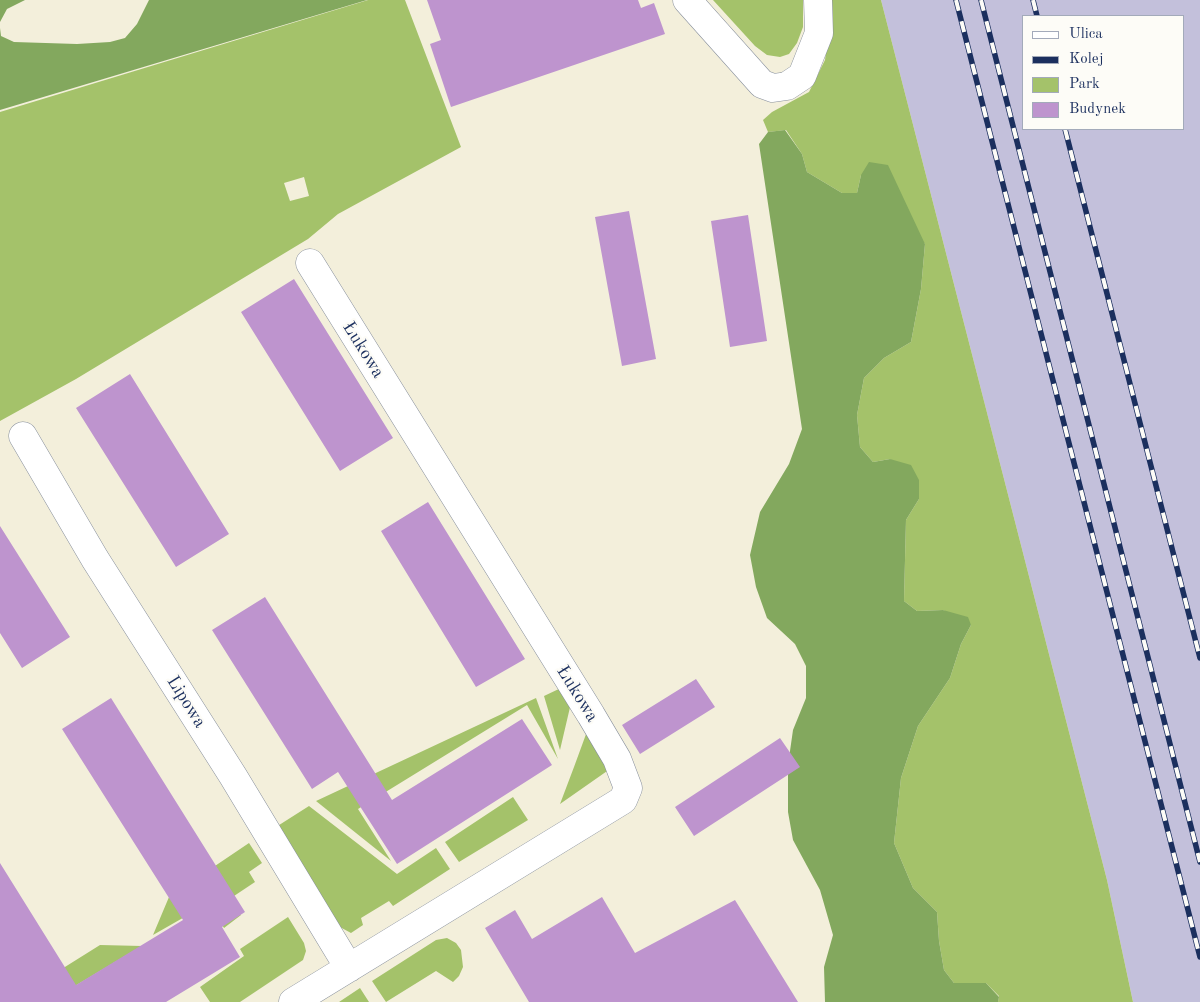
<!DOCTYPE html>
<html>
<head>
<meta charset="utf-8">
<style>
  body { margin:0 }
  #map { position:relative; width:1200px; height:1002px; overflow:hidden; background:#f3efdb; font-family:"Old Standard TT",serif }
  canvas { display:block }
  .legend { position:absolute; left:1022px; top:15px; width:162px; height:115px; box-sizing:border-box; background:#fdfcf7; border:1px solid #a3aaba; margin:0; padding:6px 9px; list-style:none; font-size:15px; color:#1b2f5e }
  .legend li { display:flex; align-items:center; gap:10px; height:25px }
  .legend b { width:25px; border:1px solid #a3aaba }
</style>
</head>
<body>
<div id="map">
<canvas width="1200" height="1002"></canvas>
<ul class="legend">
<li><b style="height:6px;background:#fff"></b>Ulica</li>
<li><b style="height:6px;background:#1b2f5e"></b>Kolej</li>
<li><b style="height:14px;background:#a4c26a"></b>Park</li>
<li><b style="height:14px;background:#be94ce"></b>Budynek</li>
</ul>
</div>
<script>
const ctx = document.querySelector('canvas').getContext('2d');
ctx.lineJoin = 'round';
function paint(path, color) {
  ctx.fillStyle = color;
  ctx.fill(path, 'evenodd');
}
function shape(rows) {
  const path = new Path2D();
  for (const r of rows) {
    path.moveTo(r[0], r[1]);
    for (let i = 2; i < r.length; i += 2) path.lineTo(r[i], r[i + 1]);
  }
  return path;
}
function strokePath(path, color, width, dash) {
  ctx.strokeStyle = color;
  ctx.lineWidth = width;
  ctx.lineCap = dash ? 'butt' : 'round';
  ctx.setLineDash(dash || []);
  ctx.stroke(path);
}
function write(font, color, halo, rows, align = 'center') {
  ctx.font = font + ' "Old Standard TT",serif';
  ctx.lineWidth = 4.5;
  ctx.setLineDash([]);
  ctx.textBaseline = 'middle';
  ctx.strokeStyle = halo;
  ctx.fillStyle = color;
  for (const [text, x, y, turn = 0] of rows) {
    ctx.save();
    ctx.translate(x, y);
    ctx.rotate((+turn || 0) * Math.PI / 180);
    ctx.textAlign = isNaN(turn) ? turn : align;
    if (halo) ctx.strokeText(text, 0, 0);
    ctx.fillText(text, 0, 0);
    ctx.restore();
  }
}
const industrial = shape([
  [881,0,1200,0,1200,1002,1133,1002,1107,880],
  [1024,16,1184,16,1184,129,1024,129]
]);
const green = shape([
  [368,0,405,0,461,147,338,214,308,239,76,379,0,421,0,112],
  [304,177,309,196,290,201,284,183],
  [713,0,803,0,803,27,797,43,789,54,780,57,767,55,755,46],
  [831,0,881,0,1107,880,1133,1002,998,1002,999,996,986,983,954,983,944,970,939,941,937,912,913,888,894,843,901,778,918,726,950,678,961,644,971,625,943,610,917,611,904,601,906,520,919,499,890,459,873,462,860,447,857,415,864,378,884,358,911,342,921,289,925,244,861,175,857,193,842,193,807,172,802,154,786,130,768,132,763,120,772,112,809,92,825,60,831,12],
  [563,687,571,703,560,750,544,696],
  [536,698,558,759,527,705,358,809,391,861,316,801],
  [589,726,610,769,560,804,574,767],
  [513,797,528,820,459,862,445,842],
  [309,806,397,874,436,848,450,869,393,906,389,901,361,918,363,925,351,933,338,926,276,827],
  [249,843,262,863,249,872,255,882,231,898,241,915,224,928,209,903,153,935,169,897],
  [288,917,304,943,306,951,303,960,240,1002,210,1002,200,987,244,956,240,949],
  [447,938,456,943,461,950,463,967,459,976,453,982,436,971,386,1002,372,981,436,940],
  [100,945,142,946,48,1002,9,1002],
  [360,988,369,1002,339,1002]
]);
const forest = shape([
  [0,0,25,0,7,9,0,22],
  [149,0,367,0,0,110,0,28,1,36,14,42,77,44,110,42,125,38,137,24],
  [785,130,802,154,807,172,842,193,857,193,861,175,869,162,888,165,925,244,921,289,911,342,884,358,864,378,857,415,860,447,873,462,890,459,911,465,919,480,919,499,906,520,904,601,917,611,943,610,968,617,971,625,961,644,950,678,918,726,901,778,894,843,913,888,937,912,939,941,944,970,954,983,986,983,999,997,998,1002,825,1002,824,967,833,935,820,890,793,840,788,812,788,765,793,730,806,698,806,666,795,644,767,618,756,587,750,555,760,512,789,464,802,429,759,144,768,132]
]);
const building = shape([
  [427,0,638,0,641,8,654,3,665,34,451,107,430,44,441,40],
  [629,211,656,359,622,366,595,217],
  [748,215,767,341,730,347,711,221],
  [294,279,393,438,340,471,241,312],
  [130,374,229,534,176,567,76,408],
  [428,502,525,659,476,687,381,531],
  [0,526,70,637,22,668,0,633],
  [265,597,392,800,522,719,552,765,397,864,338,772,312,789,212,630],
  [696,679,715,707,640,754,622,725],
  [111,698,245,912,222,927,240,957,166,1002,0,1002,0,863,76,985,183,920,62,729],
  [780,738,800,767,694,836,675,807],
  [602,897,635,953,735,900,798,1002,529,1002,485,928,515,910,532,939]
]);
const minor = shape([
  [687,0,762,84,773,88,787,86,802,76,819,33,818,0],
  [23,436,95,559,233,776,349,968],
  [293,1002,623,800,628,788,617,759,591,715,310,263]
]);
const rail = shape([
  [956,0,1200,957],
  [981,0,1200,862],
  [1033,0,1037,16],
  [1065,129,1200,658]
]);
const streetNames = [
  ["Łukowa",363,350,58],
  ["Łukowa",577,694,58],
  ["Lipowa",186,702,58]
];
paint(industrial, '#c3c0db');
paint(green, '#a4c26a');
paint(forest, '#83a85e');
paint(building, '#be94ce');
strokePath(minor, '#878f9c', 29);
strokePath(minor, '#fff', 28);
strokePath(rail, '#1b2f5e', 5.5);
strokePath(rail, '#fdfcf7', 4, [11]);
write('18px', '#1b2f5e', '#fdfcf7', streetNames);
</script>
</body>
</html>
